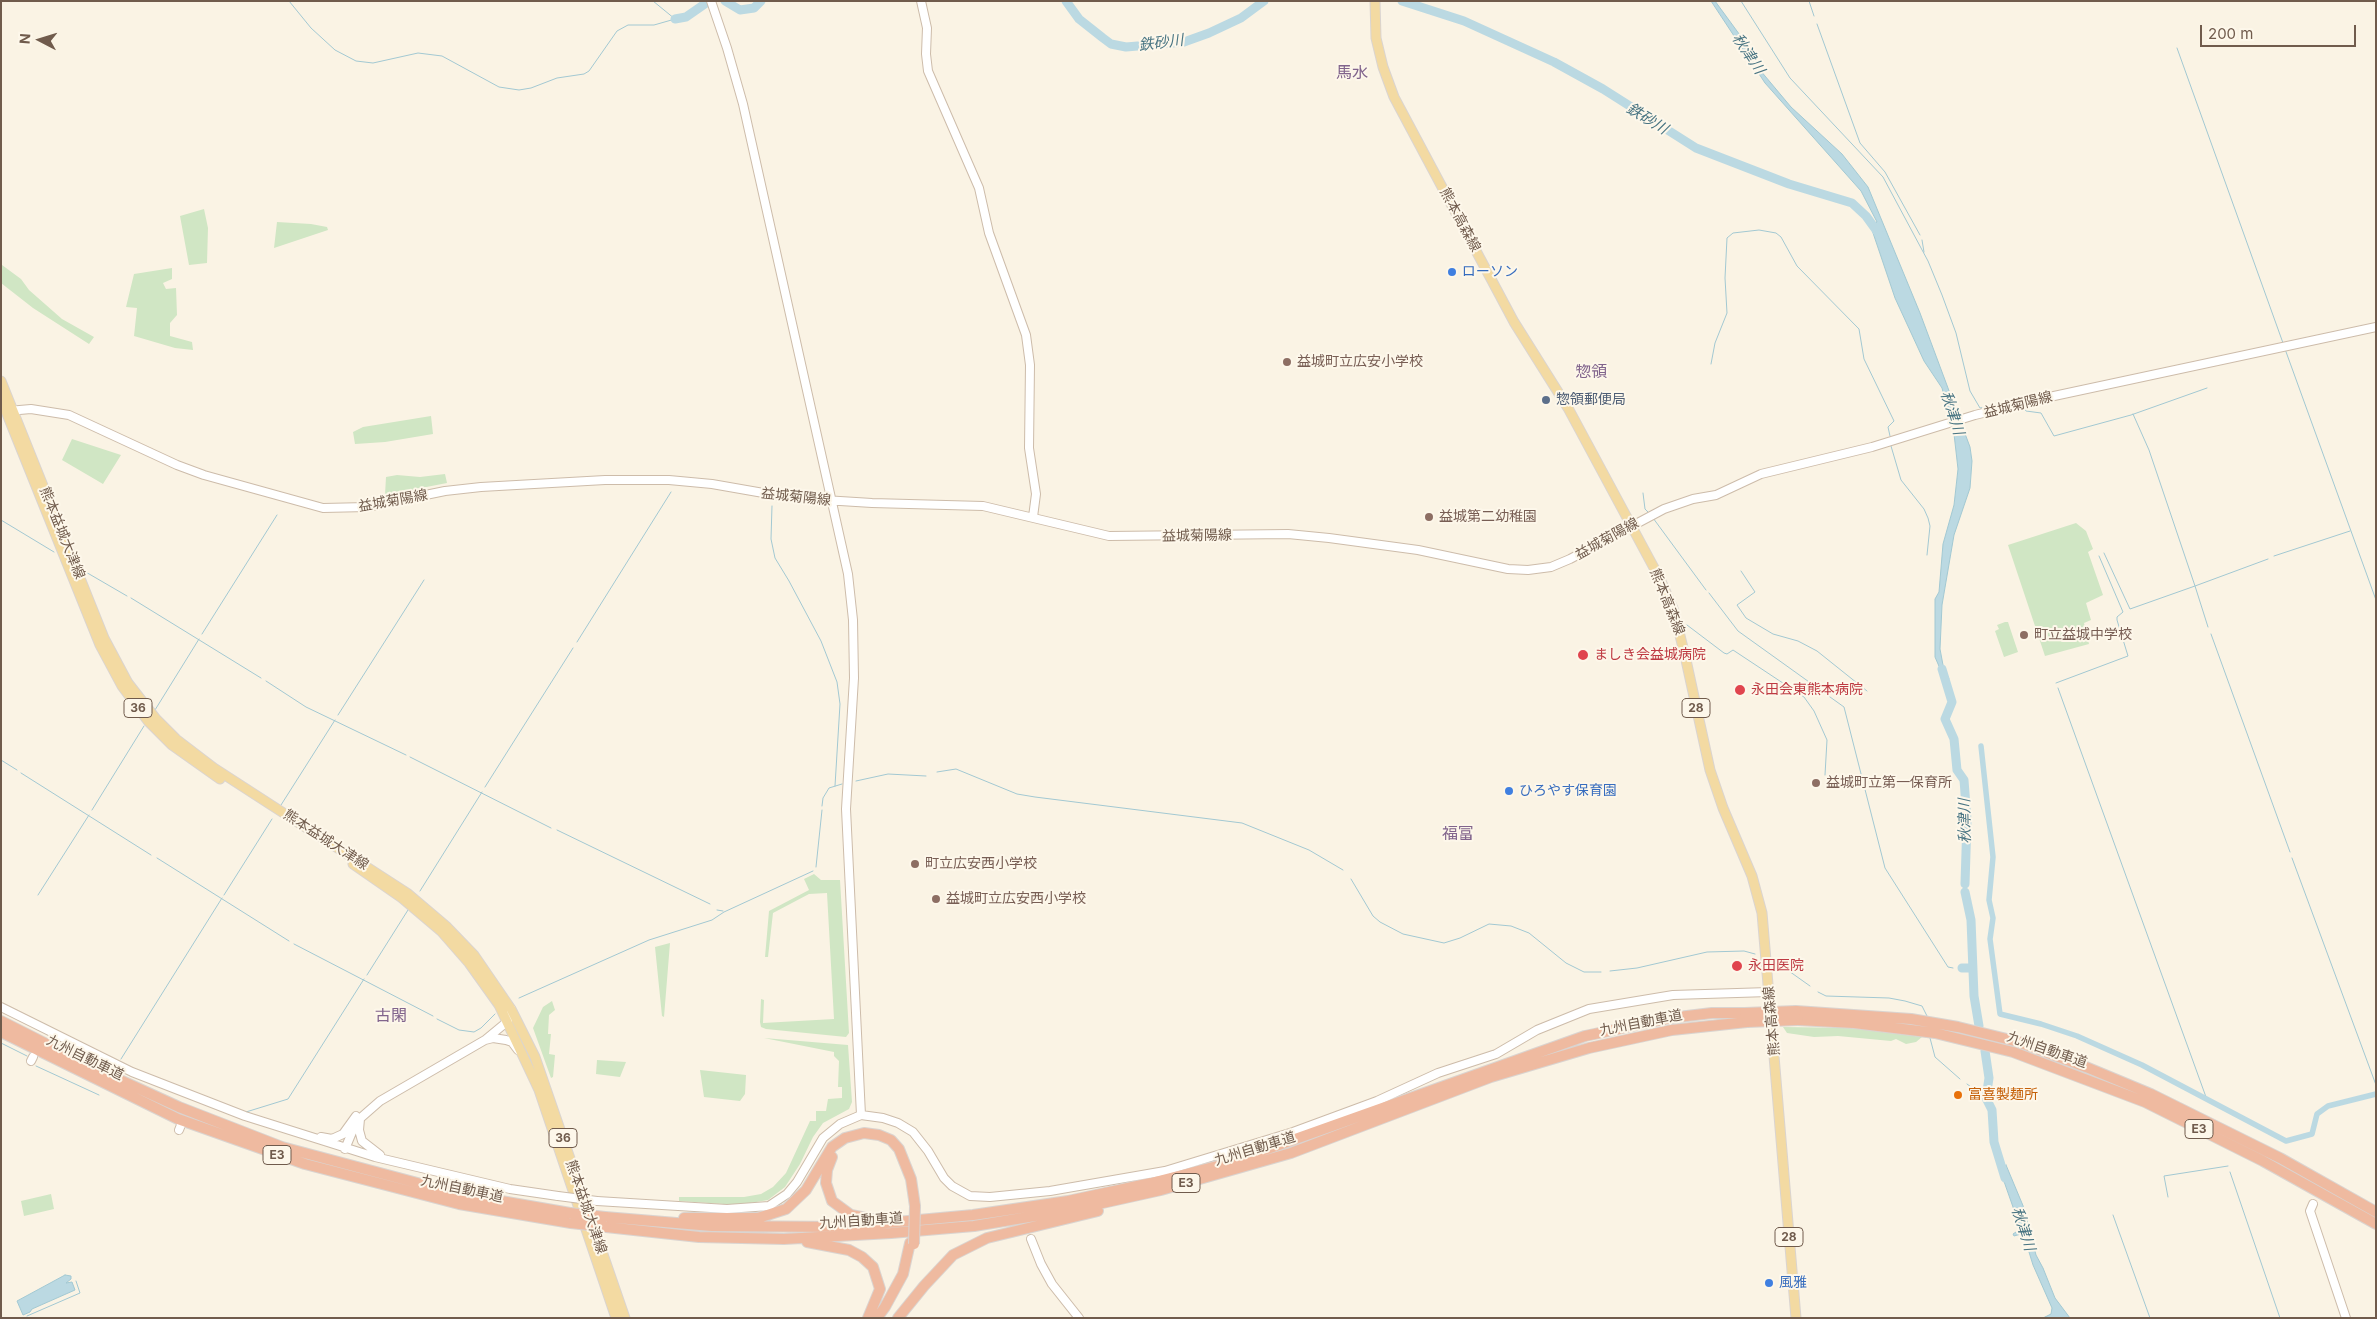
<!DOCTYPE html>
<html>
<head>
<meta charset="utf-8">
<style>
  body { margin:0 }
  #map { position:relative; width:2377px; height:1319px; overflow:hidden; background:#faf3e4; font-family:Inter,sans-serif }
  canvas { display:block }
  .frame { position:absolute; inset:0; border:2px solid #705b4c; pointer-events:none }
  .north { position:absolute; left:15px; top:15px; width:50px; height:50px; -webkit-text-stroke:4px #fdf7ea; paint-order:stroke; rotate:275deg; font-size:14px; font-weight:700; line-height:20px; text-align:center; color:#705b4c }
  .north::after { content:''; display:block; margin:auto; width:18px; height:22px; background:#705b4c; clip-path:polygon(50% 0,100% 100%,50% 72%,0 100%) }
  .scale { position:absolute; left:2200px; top:25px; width:156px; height:22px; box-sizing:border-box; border:2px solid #705b4c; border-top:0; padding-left:6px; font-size:15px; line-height:18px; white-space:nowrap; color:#705b4c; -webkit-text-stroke:4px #fdf7ea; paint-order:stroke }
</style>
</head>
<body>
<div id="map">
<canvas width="2377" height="1319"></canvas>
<div class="frame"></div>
<div class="north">N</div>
<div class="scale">200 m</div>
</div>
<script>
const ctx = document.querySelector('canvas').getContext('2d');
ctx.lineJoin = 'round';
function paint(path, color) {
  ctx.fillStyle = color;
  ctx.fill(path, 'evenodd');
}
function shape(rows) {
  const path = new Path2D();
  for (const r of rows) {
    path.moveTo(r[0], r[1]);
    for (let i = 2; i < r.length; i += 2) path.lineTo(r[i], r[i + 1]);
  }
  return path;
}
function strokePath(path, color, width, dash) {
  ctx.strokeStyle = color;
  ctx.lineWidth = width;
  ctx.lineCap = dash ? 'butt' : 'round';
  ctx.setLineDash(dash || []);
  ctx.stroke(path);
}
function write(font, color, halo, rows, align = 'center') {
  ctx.font = font + ' Inter,"Noto Sans JP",sans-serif';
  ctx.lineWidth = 4;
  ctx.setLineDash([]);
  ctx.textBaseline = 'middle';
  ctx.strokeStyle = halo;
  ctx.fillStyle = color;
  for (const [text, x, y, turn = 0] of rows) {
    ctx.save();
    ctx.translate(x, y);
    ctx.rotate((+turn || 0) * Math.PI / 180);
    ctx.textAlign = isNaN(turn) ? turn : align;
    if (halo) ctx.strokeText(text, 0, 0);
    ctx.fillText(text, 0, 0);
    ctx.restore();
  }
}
const green = shape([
  [204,209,208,228,207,263,189,265,180,216],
  [277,222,311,224,327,227,328,230,274,248],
  [2,265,21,279,29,290,62,319,94,337,89,344,33,308,1,283],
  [172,268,172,279,163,283,166,289,176,288,177,315,170,323,170,336,192,342,193,350,175,348,134,336,137,308,126,307,134,274],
  [431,416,433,434,385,442,355,444,353,432,363,427],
  [72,439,121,455,103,484,62,460],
  [445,474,447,483,385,495,386,477,397,475,420,477],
  [2076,523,2086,531,2093,549,2088,552,2103,595,2086,603,2091,620,2084,623,2089,644,2045,656,2008,545],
  [2005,622,2008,622,2018,652,2004,657,1995,631,1999,629,1997,625],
  [814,874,821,880,840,880,849,1033,846,1037,766,1029,761,1027,760,1022,761,999,764,1000,763,1023,834,1019,827,893,809,894,773,913,768,957,765,957,769,911,809,890,804,879],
  [670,943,664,1017,662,1016,655,947],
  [552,1001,555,1010,549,1015,548,1034,551,1034,549,1054,555,1055,553,1077,551,1078,533,1028,543,1007],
  [1783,1027,1851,1028,1922,1037,1916,1042,1906,1044,1896,1039,1891,1041,1838,1036,1814,1037,1787,1033],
  [764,1038,848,1045,852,1102,849,1109,823,1123,813,1137,800,1164,785,1187,768,1200,739,1205,679,1201,679,1197,744,1197,761,1194,773,1187,786,1173,810,1121,816,1121,816,1111,826,1111,828,1099,842,1098,842,1087,838,1087,839,1061,834,1056,834,1052],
  [597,1060,626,1062,620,1077,596,1074],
  [700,1070,746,1075,745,1094,740,1101,704,1097],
  [51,1194,54,1209,24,1216,21,1201]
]);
const water = shape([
  [1711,1,1715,1,1745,42,1760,70,1791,107,1842,154,1868,187,1920,313,1970,447,1972,461,1970,488,1954,535,1942,605,1940,649,1943,665,1949,679,1945,680,1935,657,1935,599,1939,592,1943,544,1954,505,1958,469,1954,434,1942,388,1924,361,1895,298,1871,227,1877,222,1861,191,1765,83,1711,1],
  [2006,1165,2024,1208,2036,1255,2043,1268,2055,1298,2070,1318,2043,1318,2051,1314,2052,1308,2033,1265,2024,1236,2021,1234,2014,1236,2013,1234,2019,1230,2020,1227,2000,1170,2006,1165],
  [65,1275,71,1276,71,1279,66,1283,72,1282,75,1290,32,1309,30,1312,23,1315,17,1301,65,1275]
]);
const stream = shape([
  [289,1,311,28,335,50,356,61,373,63,418,53,442,56,499,87,519,90,531,88,557,78,584,74,589,71,617,31,628,25,654,25,675,19,653,1],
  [1741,1,1790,78,1883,177,1928,261,1942,295,1956,333,1970,391,1980,408,2021,400],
  [1809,1,1814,16],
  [1817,24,1860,143,1885,172,1920,235],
  [2177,48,2283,343],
  [1922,240,1924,252],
  [2285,349,2376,600],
  [1711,364,1715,343,1727,313,1725,278,1727,238,1733,233,1759,230,1776,233,1781,237,1797,266,1859,329,1864,359,1894,421,1888,427,1890,436],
  [2023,406,2026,411,2041,413,2054,436,2131,415,2207,388],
  [1891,446,1901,480,1924,509,1928,518,1930,526,1927,555],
  [1643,493,1645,509,1649,513],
  [772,506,771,539,775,558,789,581,821,641,837,682,840,704,835,786],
  [1653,518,1706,590],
  [1,520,54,552],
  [2104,553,2130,609,2195,586,2149,450,2133,414],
  [2274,556,2350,531],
  [84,571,127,596],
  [1741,571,1755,592,1737,605,1746,618,1773,634,1798,641,1817,651,1867,691],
  [1709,593,1738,631,1844,707,1885,868,1948,967,1953,968],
  [131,598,261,678],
  [1687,625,1724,653,1727,654,1733,650,1804,697,1814,711,1827,740,1825,775],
  [2208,627,2195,586,2268,559],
  [202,634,277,515],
  [2211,634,2290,852],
  [577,642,671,492],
  [266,681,306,707,406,755],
  [2056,683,2128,656,2117,620,2117,617,2123,612,2099,556],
  [2058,688,2206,1097],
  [155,710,199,639],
  [338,715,424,580],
  [410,757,551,828],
  [1,760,17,770],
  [937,772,956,769,1017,794,1035,797,1242,823,1309,850,1343,870],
  [21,773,151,855],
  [856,781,888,774,926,776],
  [485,787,573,648],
  [281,805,335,720],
  [822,806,823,798,829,788,842,784],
  [92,810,144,726],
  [557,830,710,904],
  [157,858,289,941],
  [2292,858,2376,1085],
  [816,867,822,810],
  [1351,879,1373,916,1380,922,1403,934,1444,943,1460,938,1489,924,1511,926,1529,933,1566,963,1584,972,1601,972],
  [420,891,482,792],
  [38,895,89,815],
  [224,895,272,819],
  [717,910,723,911],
  [294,944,433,1016],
  [1779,964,1810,986],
  [1610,971,1637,968,1707,952,1744,951,1755,954],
  [367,975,408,910],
  [1818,992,1826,996,1889,998,1905,1001,1922,1006,1927,1016],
  [519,998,649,940,712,920,724,912,813,871],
  [437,1019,459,1030,474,1032,481,1028,495,1014],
  [1930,1038,1935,1057,1960,1079],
  [1,1043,27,1056],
  [121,1059,222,898],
  [36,1066,99,1095],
  [1967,1084,1986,1098],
  [246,1112,288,1099,364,979],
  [2230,1172,2280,1318],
  [2168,1197,2164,1176,2228,1166],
  [2113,1215,2150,1318],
  [27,1316,80,1293,76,1281]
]);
const canal = shape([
  [1981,746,1993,857,1989,900,1993,918,1990,939,2000,1014,2041,1024,2077,1036,2142,1065,2286,1141,2312,1134,2317,1114,2328,1106,2376,1094]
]);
const river = shape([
  [725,1,740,10,754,8,761,1],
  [1066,1,1079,19,1103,38,1111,44,1126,47,1184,42,1209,33,1241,18,1264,1],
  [1402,1,1464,21,1554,62,1603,89,1696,148,1789,184,1852,203,1866,216,1879,234],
  [675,19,686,17,709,1],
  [1942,669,1952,702,1945,719,1954,739,1957,770,1964,780,1967,820,1965,884],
  [1965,892,1971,920,1974,996,1979,1026],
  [1962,968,1972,968],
  [1985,1051,1989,1078,1986,1098,1992,1110,1994,1142,2005,1178]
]);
const secondary = shape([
  [711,1,727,48,743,104,848,574,853,620,854,678,846,809,861,1115],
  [921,1,927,28,926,54,928,71,979,188,989,233,1026,335,1030,365,1029,448,1036,494,1033,517],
  [8,411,31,409,69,415,177,465,204,475,323,508,367,507,445,491,481,487,605,480,669,480,712,484,792,498,872,503,983,506,1109,536,1288,534,1329,538,1418,550,1508,569,1528,570,1551,567,1570,559,1664,509,1693,499,1716,495,1761,474,1872,447,1975,415,2040,399,2376,327],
  [1,1007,132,1072,245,1116,375,1157,510,1189,558,1196],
  [485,1040,508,1021,511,1009],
  [31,1061,33,1057],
  [360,1119,359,1130,362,1141,380,1155],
  [356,1122,380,1101,485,1040,493,1038,506,1040,512,1042,518,1050],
  [179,1130,181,1125],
  [321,1137,332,1139,343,1134,356,1116],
  [345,1149,355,1125],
  [597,1201,727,1209,769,1206,787,1194,797,1182,823,1138,840,1124,861,1115,883,1118,898,1123,913,1132,928,1151,944,1178,952,1186,970,1196,990,1197,1050,1191,1165,1171,1293,1132,1377,1101,1438,1073,1496,1054,1537,1030,1589,1009,1673,995,1769,992],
  [2313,1204,2310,1211,2346,1318],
  [1031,1239,1041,1264,1052,1284,1079,1318]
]);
const primary = shape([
  [1375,1,1376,38,1383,67,1394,97,1514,322,1568,408,1660,579,1674,611,1686,660,1710,770,1723,808,1752,876,1762,913,1796,1318],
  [1,381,104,638,128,683,156,719,176,739,214,768,407,893,447,927,474,955,511,1009,535,1057,625,1318],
  [1,399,100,645,122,686,148,721,172,745,220,779],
  [353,864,402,898,441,931,469,963,499,1005,539,1090,616,1318]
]);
const highway = shape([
  [1796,1011,1911,1019,1958,1027,2019,1042,2086,1067,2151,1094,2280,1158,2376,1212],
  [1798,1020,1854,1023,1935,1033,2013,1052,2145,1102,2263,1161,2376,1224],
  [1,1021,96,1069,179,1107,282,1147,455,1193,570,1213],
  [1,1032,178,1119,305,1164,459,1204,571,1223],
  [832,1157,827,1170,826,1183,832,1201,851,1215,876,1220],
  [605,1217,712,1226,843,1227,973,1215,1068,1201,1151,1183,1225,1164,1585,1036,1670,1018,1712,1013,1745,1013],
  [684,1218,758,1218,786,1209,806,1190,832,1147,845,1138,864,1133,879,1135,891,1140,899,1149,911,1179,915,1206],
  [606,1227,699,1237,784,1239,891,1233,974,1226,1071,1210,1161,1190,1291,1153,1491,1077,1589,1048,1672,1030,1747,1022],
  [807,1242,849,1250,862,1257,873,1267,880,1289,868,1318],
  [877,1318,885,1307,903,1274,910,1243],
  [898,1318,924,1286,953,1255,987,1238,1098,1211]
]);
const secondaryBridge = shape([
  [558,1196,597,1201]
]);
const highwayBridge = shape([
  [1745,1013,1796,1011],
  [1747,1022,1798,1020],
  [570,1213,605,1217],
  [571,1223,606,1227],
  [914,1244,915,1206]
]);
const markers = [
  [1452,272,5,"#3f7fe0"],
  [1287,362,5,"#8d6e63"],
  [1546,400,5,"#5c6f8a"],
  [1429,517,5,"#8d6e63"],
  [2024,635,5,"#8d6e63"],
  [1583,655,6,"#e0444e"],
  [1740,690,6,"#e0444e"],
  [1816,783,5,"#8d6e63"],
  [1509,791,5,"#3f7fe0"],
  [915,864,5,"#8d6e63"],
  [936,899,5,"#8d6e63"],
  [1737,966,6,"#e0444e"],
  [1958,1095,5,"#e8710a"],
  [1769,1283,5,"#3f7fe0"]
];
const shields = [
  [138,708,28],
  [1696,708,28],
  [2199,1129,28],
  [563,1138,28],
  [277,1155,28],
  [1186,1183,28],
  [1789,1237,28]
];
const shieldNames = [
  ["36",138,708],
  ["28",1696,708],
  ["E3",2199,1129],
  ["36",563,1138],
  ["E3",277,1155],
  ["E3",1186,1183],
  ["28",1789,1237]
];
const streetNames = [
  ["熊本高森線",1460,220,62],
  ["益城菊陽線",2018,405,-14],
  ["益城菊陽線",796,497,6],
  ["益城菊陽線",393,501,-10],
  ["熊本益城大津線",62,533,68],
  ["益城菊陽線",1197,536,-1],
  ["益城菊陽線",1607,539,-29],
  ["熊本高森線",1667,602,68],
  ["熊本益城大津線",326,840,33],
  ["熊本高森線",1772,1021,-95],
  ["九州自動車道",1641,1023,-11],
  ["九州自動車道",2047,1050,19],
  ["九州自動車道",85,1058,26],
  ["九州自動車道",1255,1149,-17],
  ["九州自動車道",462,1189,12],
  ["熊本益城大津線",586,1207,71],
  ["九州自動車道",861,1221,-4]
];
const shopNames = [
  ["ローソン",1462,272],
  ["ひろやす保育園",1519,791],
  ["風雅",1779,1283]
];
const educationNames = [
  ["益城町立広安小学校",1297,362],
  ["益城第二幼稚園",1439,517],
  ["町立益城中学校",2034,635],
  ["益城町立第一保育所",1826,783],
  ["町立広安西小学校",925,864],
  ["益城町立広安西小学校",946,899]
];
const serviceNames = [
  ["惣領郵便局",1556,400]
];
const healthNames = [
  ["ましき会益城病院",1594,655],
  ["永田会東熊本病院",1751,690],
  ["永田医院",1748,966]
];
const foodNames = [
  ["富喜製麺所",1968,1095]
];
const waterNames = [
  ["鉄砂川",1161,43,-7],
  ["秋津川",1748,54,56],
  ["鉄砂川",1647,119,31],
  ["秋津川",1952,413,72],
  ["秋津川",1965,821,-91],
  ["秋津川",2023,1229,72]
];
const quarterNames = [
  ["馬水",1352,73],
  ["惣領",1591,372],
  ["福富",1458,834],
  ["古閑",391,1016]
];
paint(green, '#d0e6c4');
paint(water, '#bbd9e2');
strokePath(water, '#a2c8d2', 1);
strokePath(stream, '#a2c8d2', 1);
strokePath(canal, '#bbd9e2', 5.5);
strokePath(river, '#bbd9e2', 9);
strokePath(secondary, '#cdbcaa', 10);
strokePath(primary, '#dad4d0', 11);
strokePath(highway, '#dad4d0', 12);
strokePath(secondary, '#fff', 8);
strokePath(primary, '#f3daa2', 9);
strokePath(highway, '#efbaa0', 10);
strokePath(secondaryBridge, '#cdbcaa', 10, []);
strokePath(highwayBridge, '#dad4d0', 12, []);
strokePath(secondaryBridge, '#fff', 8);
strokePath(highwayBridge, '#efbaa0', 10);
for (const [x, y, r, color] of markers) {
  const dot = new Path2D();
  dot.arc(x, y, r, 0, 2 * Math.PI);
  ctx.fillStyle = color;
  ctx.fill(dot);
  strokePath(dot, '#fdf7ea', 2);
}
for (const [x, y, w] of shields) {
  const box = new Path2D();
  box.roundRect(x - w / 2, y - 9.5, w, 19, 4);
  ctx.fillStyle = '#fdf7ea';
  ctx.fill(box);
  strokePath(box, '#705b4c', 1);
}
write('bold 12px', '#705b4c', null, shieldNames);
write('14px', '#705b4c', '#fdf7ea', streetNames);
write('14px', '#366cbe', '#fdf7ea', shopNames, 'left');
write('14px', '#785e54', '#fdf7ea', educationNames, 'left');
write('14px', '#4e5e75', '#fdf7ea', serviceNames, 'left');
write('14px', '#be3a42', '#fdf7ea', healthNames, 'left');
write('14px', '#c56008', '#fdf7ea', foodNames, 'left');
write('italic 15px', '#487482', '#fdf7ea', waterNames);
write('16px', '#81648c', '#fdf7ea', quarterNames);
</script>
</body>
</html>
